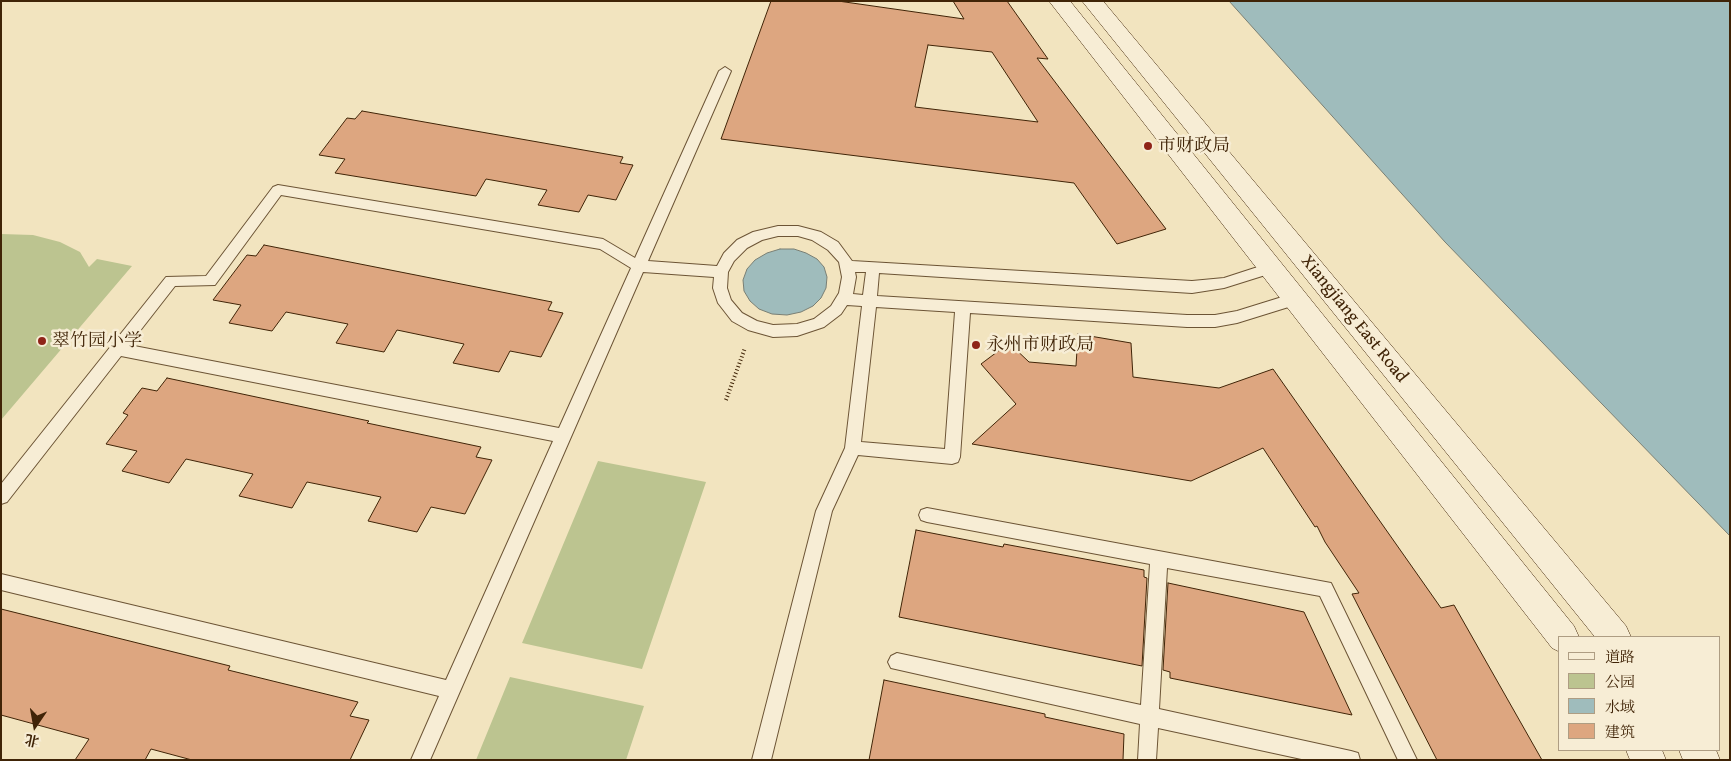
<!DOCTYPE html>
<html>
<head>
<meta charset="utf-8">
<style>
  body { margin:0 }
  #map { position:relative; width:1731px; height:761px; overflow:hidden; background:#f2e4bf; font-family:"Gentium Book Plus","Noto Serif SC",serif }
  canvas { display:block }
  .frame { position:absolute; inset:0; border:2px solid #402407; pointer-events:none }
  .legend { position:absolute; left:1558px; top:636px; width:162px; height:115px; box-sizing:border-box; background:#f7edd5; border:1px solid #ae9d83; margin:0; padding:6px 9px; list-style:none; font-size:15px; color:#402407 }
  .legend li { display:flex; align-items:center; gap:10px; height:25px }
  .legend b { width:25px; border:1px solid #ae9d83 }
  .north { position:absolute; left:10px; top:701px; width:50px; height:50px; -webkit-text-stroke:4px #f7edd5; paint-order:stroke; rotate:192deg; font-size:14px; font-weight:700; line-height:20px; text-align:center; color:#402407 }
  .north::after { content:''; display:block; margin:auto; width:18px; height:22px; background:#402407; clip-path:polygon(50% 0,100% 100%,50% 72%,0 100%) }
</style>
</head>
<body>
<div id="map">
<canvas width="1731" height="761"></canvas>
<div class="frame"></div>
<ul class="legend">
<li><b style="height:6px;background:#f7edd5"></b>道路</li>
<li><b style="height:14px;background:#bcc490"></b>公园</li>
<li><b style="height:14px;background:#9fbcbc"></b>水域</li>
<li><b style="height:14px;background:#dda680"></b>建筑</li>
</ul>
<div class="north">北</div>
</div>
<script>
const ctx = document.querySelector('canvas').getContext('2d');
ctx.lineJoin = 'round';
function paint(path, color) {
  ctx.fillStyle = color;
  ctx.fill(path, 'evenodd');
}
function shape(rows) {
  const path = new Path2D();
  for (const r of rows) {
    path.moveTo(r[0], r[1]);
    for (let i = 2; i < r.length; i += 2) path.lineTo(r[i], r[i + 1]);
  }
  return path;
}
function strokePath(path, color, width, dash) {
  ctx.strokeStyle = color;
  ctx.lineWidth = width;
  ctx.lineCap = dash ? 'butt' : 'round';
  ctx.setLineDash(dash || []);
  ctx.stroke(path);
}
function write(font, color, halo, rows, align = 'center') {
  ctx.font = font + ' "Gentium Book Plus","Noto Serif SC",serif';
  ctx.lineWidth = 5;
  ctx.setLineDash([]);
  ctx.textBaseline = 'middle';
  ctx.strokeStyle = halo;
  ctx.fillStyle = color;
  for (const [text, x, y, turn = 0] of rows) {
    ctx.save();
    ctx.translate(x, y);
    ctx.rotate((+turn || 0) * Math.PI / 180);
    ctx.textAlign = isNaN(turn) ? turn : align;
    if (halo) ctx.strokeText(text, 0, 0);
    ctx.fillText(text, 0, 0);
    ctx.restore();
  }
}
const green = shape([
  [1,234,33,235,60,242,80,252,89,267,97,259,132,266,1,420],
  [598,461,706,482,642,669,522,643],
  [510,677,644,706,626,760,476,760]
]);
const water = shape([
  [1229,1,1730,1,1730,536,1445,242,1229,1],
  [780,249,794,249,806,253,817,259,824,267,827,277,826,288,821,298,813,306,801,312,787,315,772,314,759,309,750,301,744,291,743,280,747,269,755,260,767,253,780,249]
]);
const building = shape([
  [771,1,838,1,964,19,953,1,1007,1,1048,59,1037,58,1166,229,1117,244,1074,183,721,139,771,1],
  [928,45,992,52,1038,122,915,107,928,45],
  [362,111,623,157,620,163,633,165,616,200,588,195,579,212,538,205,547,190,486,179,476,196,335,173,345,159,319,155,347,118,355,119,362,111],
  [264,245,552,302,548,310,563,313,541,357,510,351,499,372,453,363,464,344,397,330,384,352,336,343,348,324,286,312,272,331,229,323,241,305,213,300,247,255,256,256,264,245],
  [1078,334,1131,343,1133,377,1219,388,1273,369,1441,608,1454,605,1542,760,1437,760,1352,594,1359,593,1325,542,1317,526,1315,527,1263,448,1191,481,972,444,1016,404,981,364,1009,343,1029,362,1076,366,1078,334],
  [167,378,369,421,367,423,481,447,476,457,492,460,465,514,431,507,417,532,368,521,381,497,307,482,292,508,239,496,253,474,186,459,169,483,122,471,137,451,106,444,128,415,123,413,142,388,157,391,167,378],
  [916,530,1003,547,1004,544,1144,570,1144,577,1147,578,1142,666,899,617,916,530],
  [1168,583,1304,612,1352,715,1170,678,1170,672,1163,670,1168,583],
  [1,609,230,666,228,670,358,702,350,716,369,720,350,760,192,760,151,749,145,760,75,760,89,739,1,715,1,609],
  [884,680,1045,714,1045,717,1124,734,1123,760,869,760,884,680]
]);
const path = shape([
  [726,400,745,348]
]);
const service = shape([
  [725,67,731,71,648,261,717,266,724,253,737,240,753,232,778,226,798,226,821,232,838,242,852,261,1192,281,1224,278,1270,263,1275,264,1277,268,1275,272,1224,288,1192,293,879,273,877,296,1187,315,1215,315,1237,311,1295,293,1300,295,1302,299,1300,303,1295,305,1237,323,1215,327,1187,327,970,313,960,457,958,462,952,464,858,455,832,511,771,760,752,760,816,511,845,448,862,306,847,305,841,314,824,327,797,336,773,337,748,330,732,321,718,303,713,288,714,277,643,272,430,760,411,760,439,696,1,590,1,574,446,680,553,441,121,356,7,502,1,504,1,484,166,277,206,276,273,187,278,185,603,239,635,258,719,71,725,67],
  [281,195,600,249,631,268,559,428,129,345,175,286,215,285,281,195],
  [778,236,798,236,812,240,828,250,839,262,842,277,839,293,831,306,814,319,797,324,773,325,757,321,742,313,731,300,727,288,728,272,734,261,747,248,762,240,778,236],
  [855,272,866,272,863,295,853,294,856,277,855,272],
  [876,307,955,312,945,449,861,442,876,307],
  [927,508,1331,583,1417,760,1398,760,1320,596,1167,568,1159,709,1351,751,1358,753,1360,760,1306,760,1158,728,1156,760,1138,760,1140,724,891,668,888,662,891,656,897,653,1141,705,1150,564,927,522,921,520,919,515,921,510,927,508]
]);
const secondary = shape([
  [1049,1,1070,1,1574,626,1579,637,1560,637,1560,652,1552,648,1049,1],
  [1082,1,1103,1,1626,626,1631,637,1595,637,1082,1],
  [1626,750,1662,750,1666,760,1630,760,1626,750],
  [1679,750,1716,750,1720,760,1683,760,1679,750]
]);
const markers = [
  [1148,146,5,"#8f2418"],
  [42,341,5,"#8f2418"],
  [976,345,5,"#8f2418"]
];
const poiNames = [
  ["市财政局",1158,146],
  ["翠竹园小学",52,341],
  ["永州市财政局",986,345]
];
const streetNames = [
  ["Xiangjiang East Road",1354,319,51]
];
paint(green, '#bcc490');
paint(water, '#9fbcbc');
strokePath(water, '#797f74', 1);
paint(building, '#dda680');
strokePath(building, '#402407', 1);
strokePath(service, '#6c5435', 2);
strokePath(secondary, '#402407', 1);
strokePath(path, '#402407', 4, [1, 2.5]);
paint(service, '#f7edd5');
paint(secondary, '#f7edd5');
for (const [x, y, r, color] of markers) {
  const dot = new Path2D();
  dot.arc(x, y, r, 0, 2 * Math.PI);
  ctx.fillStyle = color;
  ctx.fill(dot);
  strokePath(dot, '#f7edd5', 2);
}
write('18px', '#402407', '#f7edd5', poiNames, 'left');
write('18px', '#402407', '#f7edd5', streetNames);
</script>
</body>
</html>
